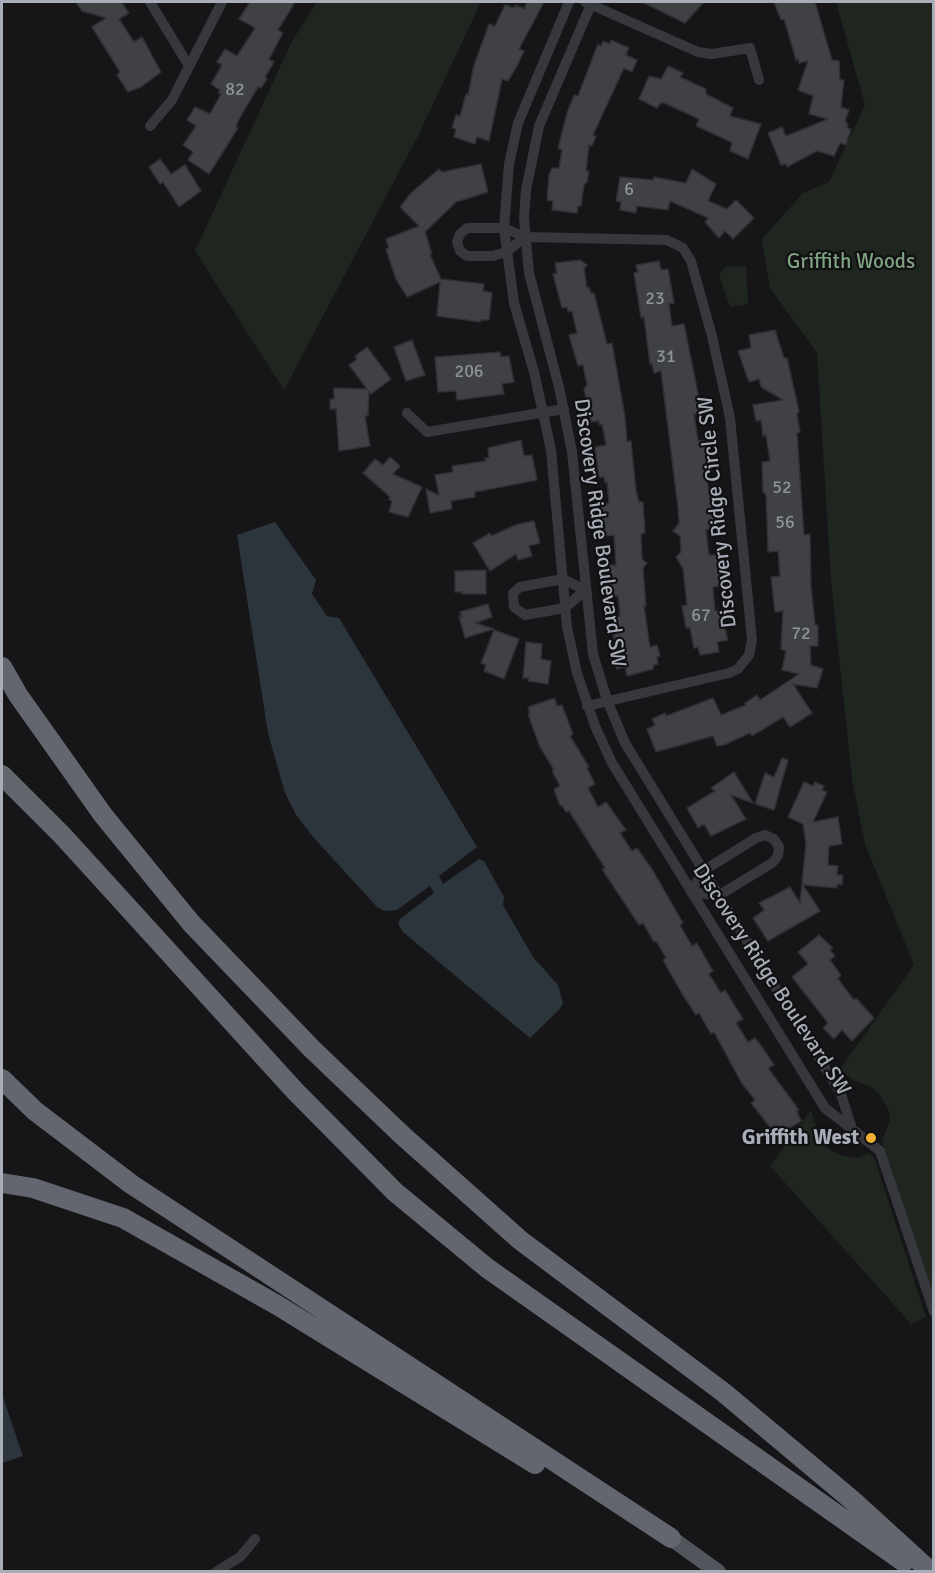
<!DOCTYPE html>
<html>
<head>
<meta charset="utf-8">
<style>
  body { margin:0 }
  #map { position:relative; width:935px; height:1573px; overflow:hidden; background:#161618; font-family:Signika,sans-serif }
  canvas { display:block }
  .frame { position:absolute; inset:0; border:3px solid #a8adb8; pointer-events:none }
</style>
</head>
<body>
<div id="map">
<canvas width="935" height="1573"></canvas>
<div class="frame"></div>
</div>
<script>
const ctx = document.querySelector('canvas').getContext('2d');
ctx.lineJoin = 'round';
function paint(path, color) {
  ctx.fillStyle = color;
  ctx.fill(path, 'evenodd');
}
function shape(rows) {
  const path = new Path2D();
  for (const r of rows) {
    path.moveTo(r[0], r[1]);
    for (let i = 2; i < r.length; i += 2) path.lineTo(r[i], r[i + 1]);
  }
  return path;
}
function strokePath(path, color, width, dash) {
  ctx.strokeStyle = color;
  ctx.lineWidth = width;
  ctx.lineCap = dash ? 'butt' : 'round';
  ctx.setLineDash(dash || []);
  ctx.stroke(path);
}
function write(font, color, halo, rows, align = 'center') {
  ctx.font = font + ' Signika,sans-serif';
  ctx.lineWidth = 4.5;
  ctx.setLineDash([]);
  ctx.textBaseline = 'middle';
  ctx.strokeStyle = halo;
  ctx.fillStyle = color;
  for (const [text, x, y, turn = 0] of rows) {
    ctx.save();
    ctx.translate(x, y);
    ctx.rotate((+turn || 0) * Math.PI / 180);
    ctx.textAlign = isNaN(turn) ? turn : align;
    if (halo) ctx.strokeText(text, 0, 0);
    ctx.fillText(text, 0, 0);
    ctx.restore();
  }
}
const green = shape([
  [317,2,481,2,418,136,284,390,195,251,292,41],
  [836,2,933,2,933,1298,882,1141,890,1120,889,1111,879,1094,871,1087,853,1080,840,1069,914,965,865,844,852,779,831,581,817,353,770,288,762,239,803,193,829,182,865,105],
  [746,266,748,304,730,307,719,275,725,267],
  [811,1110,820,1140,828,1149,842,1156,857,1158,868,1153,874,1157,926,1317,911,1324,770,1166]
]);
const water = shape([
  [275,522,316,580,312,594,327,616,339,618,477,847,439,876,443,884,479,859,484,861,504,897,503,905,533,957,558,985,563,1003,559,1010,530,1038,403,932,398,924,400,919,434,893,430,886,397,910,385,911,377,907,314,838,296,815,285,793,268,733,237,535],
  [2,1394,23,1456,2,1463]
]);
const building = shape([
  [76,2,121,2,129,13,119,19,134,42,142,37,161,72,141,87,128,92,117,75,120,72,92,27,106,18,82,11,76,2],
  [250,2,295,2,278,30,283,33,269,59,274,62,265,77,267,79,261,88,258,87,239,119,236,127,238,128,209,174,188,160,193,152,183,145,196,126,187,120,195,107,210,114,221,94,218,93,220,90,211,84,222,65,217,62,225,49,237,56,255,28,239,19,250,2],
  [527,2,544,2,519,49,524,51,518,64,508,81,502,79,489,141,477,137,475,144,454,137,456,129,452,128,456,115,460,116,466,94,468,95,474,65,489,24,495,26,505,5,514,8,516,5,524,9,527,2],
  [642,2,704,2,685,23,642,2],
  [774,2,815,2,832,60,839,61,840,80,844,80,841,107,849,110,845,121,848,124,847,128,851,129,846,145,840,143,834,156,817,151,787,167,786,164,781,165,768,133,782,127,786,136,828,119,809,114,813,96,798,90,808,61,799,63,798,59,796,60,787,29,784,19,781,20,774,2],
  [611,40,629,48,626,55,637,60,632,72,624,68,593,135,596,136,592,146,589,145,586,171,589,171,587,182,584,185,581,206,578,206,577,213,552,210,553,201,547,200,549,175,552,168,559,168,562,150,558,148,567,113,574,95,578,96,598,44,601,46,603,41,610,44,611,40],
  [668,66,683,73,680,77,706,89,706,94,733,108,730,116,761,124,748,159,730,151,732,143,729,141,696,126,699,119,662,102,657,108,639,99,649,76,661,79,668,66],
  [160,159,171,174,185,165,201,191,179,207,163,182,160,184,149,167,160,159],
  [481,164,488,192,456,202,425,232,432,254,430,255,441,279,484,284,483,291,492,293,489,320,481,320,480,322,437,316,440,282,407,297,396,279,386,249,389,248,386,239,419,226,400,207,411,193,439,169,442,172,481,164],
  [692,169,716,184,708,201,727,209,736,200,754,218,733,239,725,231,719,238,705,222,708,218,670,201,668,210,637,206,636,213,620,210,621,202,616,201,620,177,653,180,654,177,686,183,692,169],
  [580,260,587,265,584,269,587,288,589,287,591,293,594,293,607,344,612,343,625,417,627,442,631,441,636,491,639,502,643,502,645,533,641,534,642,559,647,563,643,568,646,606,644,606,650,647,657,645,660,656,657,657,658,664,654,665,653,669,627,676,625,667,617,669,613,656,613,650,616,649,612,627,617,626,616,616,620,616,618,596,609,597,606,565,616,565,614,535,604,536,601,504,609,503,607,482,605,483,604,477,599,477,595,447,606,445,602,424,599,425,599,421,591,422,584,389,587,385,583,365,578,366,569,335,577,333,572,311,568,312,567,307,562,308,553,274,557,273,555,263,580,260],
  [659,261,661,270,668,269,674,303,669,304,672,326,684,324,702,413,694,414,698,441,707,440,710,471,706,472,710,498,715,498,716,529,706,530,709,555,718,555,720,586,713,587,715,611,720,610,728,640,717,642,719,652,700,655,698,647,694,648,690,628,686,628,682,606,687,605,683,569,676,557,681,552,680,536,673,531,679,523,678,508,661,371,654,373,652,364,650,364,644,317,641,318,634,273,638,272,636,265,659,261],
  [775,330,784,358,787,358,799,411,797,414,800,432,797,433,804,535,810,534,811,586,815,625,818,625,818,646,810,646,811,665,823,669,817,688,793,684,812,713,790,727,783,717,752,736,750,733,724,745,717,746,713,736,656,752,647,729,655,725,652,719,665,713,666,716,713,698,721,715,746,705,745,703,757,695,760,700,799,674,782,670,786,651,781,649,783,611,775,612,771,577,780,576,778,551,768,552,766,495,763,492,762,462,770,461,766,435,763,436,761,420,756,421,753,405,783,400,761,387,759,379,749,382,738,351,751,348,749,335,775,330],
  [412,340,425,375,406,381,394,347,412,340],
  [367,347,391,379,371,394,369,391,368,416,365,416,370,446,339,451,336,409,330,409,330,399,334,399,334,388,367,389,349,365,357,359,355,356,367,347],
  [500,352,501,357,509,356,514,382,502,384,504,394,457,400,456,391,438,392,435,357,500,352],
  [521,440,524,456,532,455,537,480,475,492,475,497,451,501,452,509,430,513,426,489,439,495,435,475,453,472,452,466,486,461,485,458,489,458,488,448,521,440],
  [390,457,400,466,393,474,422,487,408,517,389,512,392,501,389,500,390,497,363,473,375,459,383,465,390,457],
  [534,521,540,543,529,546,532,556,518,560,516,554,490,571,473,543,490,533,491,536,518,524,534,521],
  [486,570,486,594,462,594,462,592,455,592,455,571,486,570],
  [488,604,492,617,476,623,494,629,465,638,459,616,462,617,460,612,488,604],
  [494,630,519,639,504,679,484,671,486,665,481,663,494,630],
  [526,642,542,644,541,659,551,661,548,684,528,681,529,678,523,678,526,642],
  [555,698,557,706,562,705,573,734,570,736,589,767,587,768,595,784,588,788,598,807,606,802,626,830,620,833,632,851,637,848,652,869,683,923,680,925,692,946,697,943,713,971,709,974,721,993,725,990,743,1019,736,1023,748,1042,755,1038,765,1051,774,1065,768,1068,799,1110,797,1111,801,1121,777,1136,751,1103,755,1100,741,1082,714,1032,711,1034,699,1013,696,1015,681,992,663,960,666,958,656,941,654,942,643,923,639,925,602,869,605,868,569,811,566,812,562,805,560,806,554,789,560,786,552,771,554,770,540,747,528,714,530,713,528,707,555,698],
  [782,758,788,760,774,810,755,804,765,773,774,777,782,758],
  [734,772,753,803,731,795,746,819,711,836,704,824,698,828,687,808,715,791,711,788,734,772],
  [804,782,813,786,815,782,824,786,822,790,827,792,813,822,838,817,842,844,829,846,828,865,838,866,837,875,843,875,842,885,837,884,837,888,803,885,820,911,768,941,753,918,764,910,759,903,790,887,800,903,806,844,803,824,788,817,804,782],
  [819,935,833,948,830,950,835,956,830,960,841,975,838,978,841,983,854,1000,856,998,874,1018,852,1041,842,1030,834,1039,823,1028,828,1023,792,977,808,964,798,952,819,935]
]);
const minor = shape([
  [150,2,189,66],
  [569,2,518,123,509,164,504,228,514,303,534,372,551,450,567,627,577,673,595,726,612,763,825,1108,880,1151,934,1312],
  [585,2,698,52,712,54,750,48,759,80],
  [592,2,539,126,526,190,524,218,529,273,559,387,572,452,593,654,607,700,625,743,841,1094,851,1126],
  [150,126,172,100,222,2],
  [525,237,506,252,493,256,467,256,460,251,457,242,460,234,467,228,504,228,525,237,667,240,683,248,691,261,712,336,730,418,752,640,749,655,738,669,729,673,587,706],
  [407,413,427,432,564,409],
  [563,579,585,590,565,608,525,615,514,607,513,593,520,587,563,579],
  [765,835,774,839,779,847,778,856,772,863,718,896,691,892,703,871,756,838,765,835],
  [216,1572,240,1557,255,1539]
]);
const primary = shape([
  [671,1538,718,1572]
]);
const motorway = shape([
  [2,667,18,695,103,815,191,923,312,1049,402,1135,520,1240,723,1392,852,1500,931,1572],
  [2,775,62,835,295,1091,395,1192,487,1268,904,1562],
  [2,1079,35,1111,131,1184,671,1538],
  [2,1183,33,1188,123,1218,277,1305,535,1464]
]);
const markers = [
  [871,1138,6,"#f2b134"]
];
const numberNames = [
  ["82",235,90],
  ["6",629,190],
  ["23",655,299],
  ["31",666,357],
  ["206",469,372],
  ["52",782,488],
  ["56",785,523],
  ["67",701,616],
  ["72",801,634]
];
const parkNames = [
  ["Griffith Woods",851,262]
];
const streetNames = [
  ["Discovery Ridge Circle SW",718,512,-96],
  ["Discovery Ridge Boulevard SW",599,533,82],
  ["Discovery Ridge Boulevard SW",771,980,57]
];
const poiNames = [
  ["Griffith West",859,1138]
];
paint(green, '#1e261f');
paint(water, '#2c353c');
paint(building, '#404145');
strokePath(building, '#303034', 1.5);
strokePath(minor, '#37383d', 10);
strokePath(primary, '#53555c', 16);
strokePath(motorway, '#63666e', 20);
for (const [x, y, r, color] of markers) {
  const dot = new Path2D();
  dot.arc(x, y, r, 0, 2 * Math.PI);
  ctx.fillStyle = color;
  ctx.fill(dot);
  strokePath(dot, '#111113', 2);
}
write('18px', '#8e929b', null, numberNames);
write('21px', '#7fa381', '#111113', parkNames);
write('21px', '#a8adb8', '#111113', streetNames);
write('bold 21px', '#a8adb8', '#111113', poiNames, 'right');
</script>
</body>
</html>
